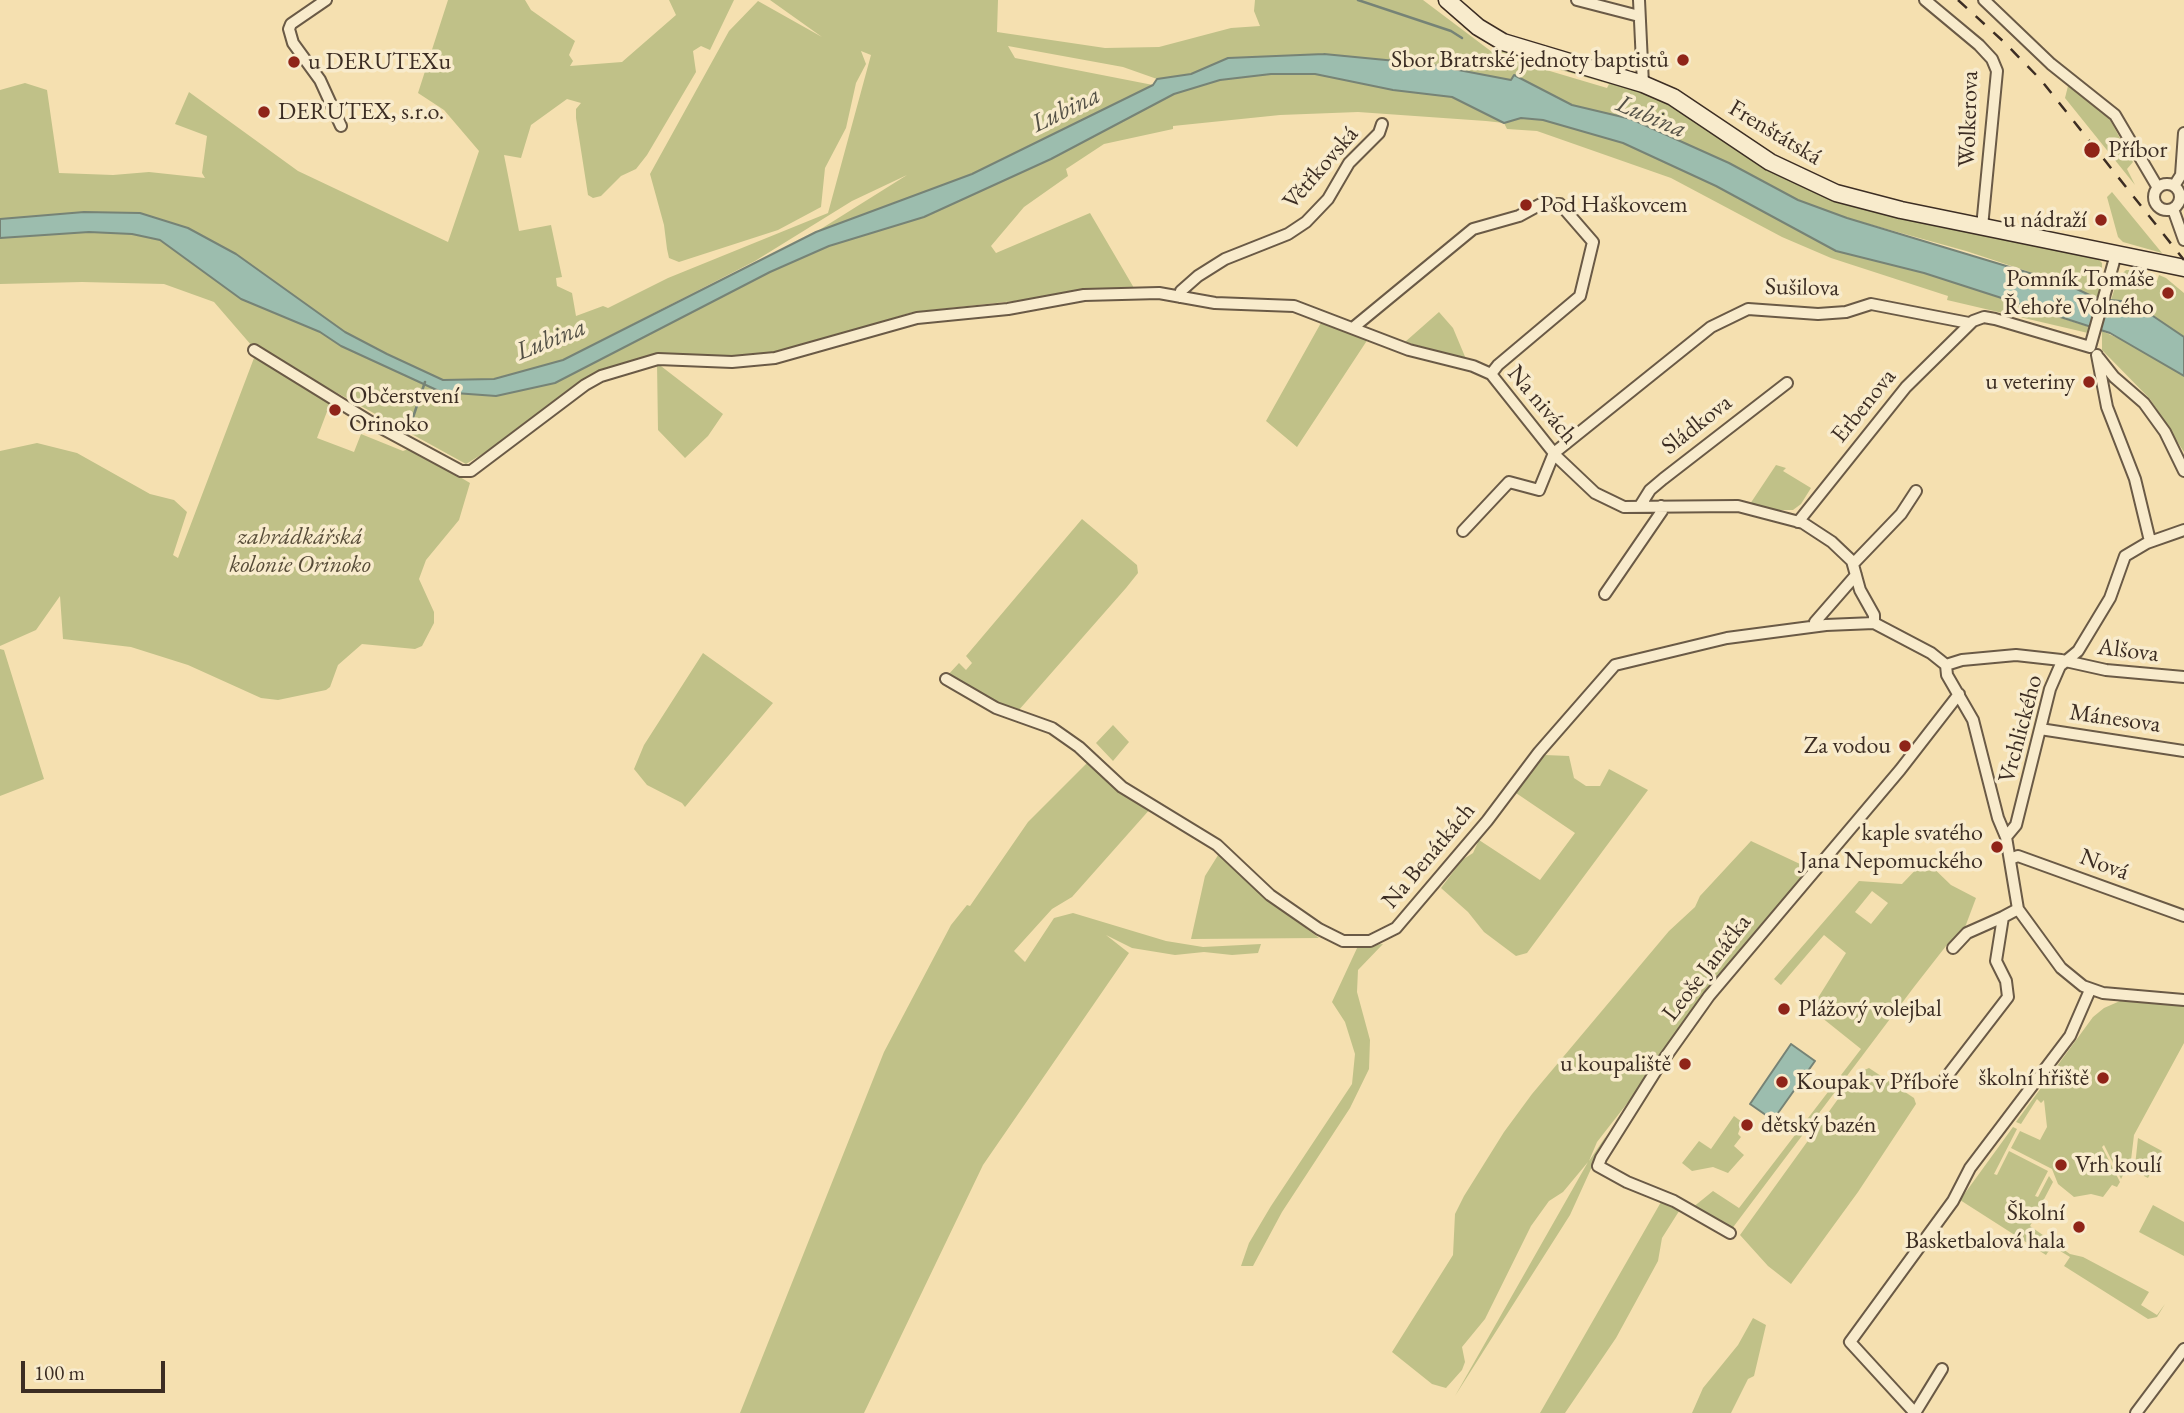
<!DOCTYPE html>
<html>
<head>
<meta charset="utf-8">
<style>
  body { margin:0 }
  #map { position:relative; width:2184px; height:1413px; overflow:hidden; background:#f5e0b0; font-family:"EB Garamond",serif }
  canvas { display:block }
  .scale { position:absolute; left:21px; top:1361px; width:144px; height:32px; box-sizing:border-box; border:4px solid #3c2d23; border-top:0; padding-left:9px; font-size:21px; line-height:24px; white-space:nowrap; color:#3c2d23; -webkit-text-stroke:5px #f8ebcc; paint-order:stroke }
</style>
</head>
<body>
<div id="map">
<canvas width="2184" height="1413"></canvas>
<div class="scale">100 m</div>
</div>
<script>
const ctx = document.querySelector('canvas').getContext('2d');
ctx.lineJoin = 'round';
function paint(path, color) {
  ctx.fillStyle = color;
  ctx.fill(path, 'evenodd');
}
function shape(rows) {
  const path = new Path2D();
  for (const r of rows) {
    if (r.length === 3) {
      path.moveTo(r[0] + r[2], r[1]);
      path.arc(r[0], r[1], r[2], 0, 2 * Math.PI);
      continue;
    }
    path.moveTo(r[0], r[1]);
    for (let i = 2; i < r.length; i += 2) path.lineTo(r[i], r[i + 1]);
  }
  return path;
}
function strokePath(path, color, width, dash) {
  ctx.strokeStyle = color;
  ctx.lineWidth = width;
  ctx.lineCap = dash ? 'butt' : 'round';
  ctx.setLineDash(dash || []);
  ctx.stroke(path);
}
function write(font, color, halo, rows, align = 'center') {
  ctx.font = font + ' "EB Garamond",serif';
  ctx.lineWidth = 7;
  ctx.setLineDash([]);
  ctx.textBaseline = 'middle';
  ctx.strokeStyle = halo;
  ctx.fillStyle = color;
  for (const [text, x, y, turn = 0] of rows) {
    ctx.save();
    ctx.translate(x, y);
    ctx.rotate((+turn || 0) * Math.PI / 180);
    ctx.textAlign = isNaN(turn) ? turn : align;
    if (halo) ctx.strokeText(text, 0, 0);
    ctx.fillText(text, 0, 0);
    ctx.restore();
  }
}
const green = shape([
  [448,0,525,0,531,10,575,41,569,55,573,61,570,66,622,62,676,15,669,0,734,0,710,50,701,46,693,51,696,72,647,155,636,169,621,176,601,196,593,198,588,195,576,118,576,109,581,103,567,99,531,125,521,158,504,155,519,231,551,225,562,277,556,278,557,286,572,293,576,316,603,306,608,308,668,278,828,213,871,55,861,51,866,64,856,83,846,128,825,168,821,207,778,230,679,262,669,258,667,249,664,225,650,174,729,31,758,1,822,37,770,0,998,0,997,32,1105,48,1159,47,1231,28,1260,26,1254,11,1255,0,1423,0,1496,55,1607,88,1609,84,1502,53,1463,27,1466,25,1680,107,1766,166,2095,256,2102,263,2102,285,2098,299,2066,284,1966,251,1847,218,1798,200,1729,163,1631,119,1572,105,1515,75,1511,80,1427,64,1324,54,1228,58,1191,74,1157,79,1123,67,1008,46,1015,58,1153,85,972,174,816,232,907,175,852,201,755,261,563,360,494,379,443,380,387,354,345,332,236,254,188,228,140,213,84,212,0,219,0,90,25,83,47,90,59,173,113,175,149,172,205,178,202,173,207,136,175,124,189,92,298,171,448,242,479,151,444,110,418,93],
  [1271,74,1315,74,1393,90,1452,97,1504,123,1521,118,1543,120,1623,143,1716,186,1836,251,1924,273,2089,327,2088,333,1947,300,1948,296,1831,258,1782,237,1671,178,1537,131,1507,129,1504,123,1486,121,1358,112,1280,115,1173,126,1173,129,1104,144,1066,169,1068,176,1024,207,991,246,996,253,1090,213,1134,288,913,312,774,354,636,361,466,464,252,346,214,302,164,284,82,282,0,284,0,238,89,232,132,234,160,240,241,299,321,332,341,346,441,392,496,396,555,383,770,272,829,246,924,217,1051,159,1174,94,1220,80],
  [2068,86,2109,118,2133,162,2127,169,2135,185,2065,98],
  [2112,192,2162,253,2123,242,2118,237,2107,197],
  [2126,270,2135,270,2133,279,2142,281,2143,278,2157,281,2159,275,2166,278,2184,293,2184,337,2153,316,2111,300,2118,278],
  [1439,312,1453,328,1466,359,1405,342],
  [1322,321,1368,339,1297,447,1266,421],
  [2102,331,2133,345,2184,376,2184,452,2150,399,2102,350],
  [254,358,331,401,317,438,354,452,361,434,403,451,411,448,470,483,459,520,426,560,419,579,434,612,434,623,422,646,415,649,362,644,338,665,330,687,326,690,278,700,261,698,188,665,131,647,63,639,60,596,36,630,0,646,0,451,37,443,77,453,150,494,174,500,187,512,173,555,178,558],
  [657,363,723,414,708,436,685,458,658,430],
  [1776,465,1786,468,1783,471,1811,488,1801,504,1793,510,1773,510,1750,504],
  [1082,519,1137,565,1138,573,1126,588,1018,711,982,697,947,676,959,663,966,670,972,663,966,656],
  [0,649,4,650,44,779,0,796],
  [703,653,773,703,685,807,682,803,647,785,634,769,644,745],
  [1113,725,1129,742,1113,761,1096,743],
  [1545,755,1569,756,1574,778,1586,786,1600,786,1609,769,1648,790,1527,953,1516,956,1484,932,1468,912,1441,888,1462,860,1473,853,1479,840,1540,880,1575,833,1516,793],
  [1089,761,1151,808,1072,897,1052,909,1014,951,1025,962,1054,918,1073,913,1166,941,1203,947,1261,944,1258,953,1232,955,1204,952,1175,955,1132,948,1106,935,1129,953,983,1165,864,1413,740,1413,884,1052,951,925,967,905,970,906,1028,822],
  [1751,841,1800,864,1803,878,1597,1142,1589,1161,1606,1136,1570,1215,1455,1396,1588,1162,1563,1192,1549,1201,1531,1226,1485,1319,1462,1347,1465,1362,1462,1370,1446,1388,1432,1384,1392,1352,1453,1255,1455,1214,1464,1196,1504,1132,1532,1094,1669,931,1695,907,1700,896],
  [1220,852,1265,898,1319,938,1191,939,1205,876],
  [1925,860,1951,885,1976,898,1964,930,1946,946,1914,987,1731,1230,1692,1208,1713,1191,1739,1208,1861,1049,1811,1009,1846,953,1824,935,1781,985,1774,979,1859,881,1902,884],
  [1872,891,1888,903,1871,924,1855,912],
  [1383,944,1358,970,1357,992,1370,1040,1369,1069,1350,1108,1282,1212,1253,1266,1241,1266,1249,1243,1271,1206,1352,1084,1355,1054,1345,1022,1332,1002,1358,946],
  [2120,1001,2184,1006,2184,1043,2134,1135,2131,1160,2121,1179,2104,1145,2102,1147,2120,1182,2117,1187,2112,1185,2103,1197,2091,1194,2074,1197,2058,1184,2052,1169,2011,1148,2020,1131,2040,1140,2047,1127,2044,1100,2041,1103,2037,1099,2021,1124,2016,1122,2093,1017,2104,1008],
  [1869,1068,1914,1098,1916,1104,1858,1192,1791,1284,1768,1266,1740,1235,1838,1099,1862,1071],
  [1734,1116,1742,1122,1738,1134,1741,1137,1734,1146,1744,1155,1728,1173,1713,1167,1692,1171,1682,1163,1699,1141,1711,1149],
  [2013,1127,2017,1129,1994,1174,1997,1175,2009,1151,2048,1171,2035,1196,2038,1197,2049,1176,2053,1182,2030,1226,2070,1254,2083,1257,2149,1292,2141,1305,2157,1315,2165,1304,2157,1317,2148,1319,2064,1266,2070,1257,2052,1246,2046,1255,1960,1200],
  [2138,1138,2162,1151,2148,1178,2144,1176,2146,1171,2135,1166],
  [1661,1202,1681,1208,1662,1238,1658,1261,1616,1338,1565,1413,1540,1413],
  [2153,1205,2184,1222,2184,1256,2139,1232],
  [1753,1318,1766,1325,1754,1376,1748,1379,1731,1413,1692,1413,1703,1388,1738,1345]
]);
const water = shape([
  [1324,54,1427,64,1511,80,1514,75,1572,105,1631,119,1729,163,1798,200,1847,218,2066,284,2098,299,2121,301,2153,316,2184,337,2184,376,2110,333,1924,273,1836,251,1716,186,1623,143,1543,120,1521,118,1504,123,1452,97,1393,90,1315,74,1271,74,1220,80,1174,94,1051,159,924,217,829,246,770,272,555,383,496,396,441,392,341,346,320,332,241,299,160,240,132,234,89,232,0,238,0,219,84,212,140,213,188,228,236,254,345,332,387,354,443,380,494,379,563,360,816,232,972,174,1153,85,1157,79,1191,74,1228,58,1324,54],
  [1791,1044,1815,1061,1773,1120,1750,1104,1791,1044]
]);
const stream = shape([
  [1358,0,1451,31,1462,38],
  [407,435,425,382]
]);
const minor = shape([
  [326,0,291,24,289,29,293,43,320,80,341,126],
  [1577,0,1639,16],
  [1639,0,1643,84],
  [1925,0,1979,45,1992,59,1997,71,1982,227],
  [1984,0,2051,64,2115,115,2158,188],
  [2167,197,13],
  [2174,186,2181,175,2184,133],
  [2173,209,2184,240],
  [1180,297,1181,291,1198,276,1225,259,1288,234,1306,222,1328,199,1349,163,1379,133,1382,124],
  [1354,327,1473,229,1519,216,1541,204,1560,204,1593,242,1580,296,1498,365,1491,374],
  [2090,347,2116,254],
  [254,350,374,424,461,471,471,471,585,385,601,376,658,359,732,362,775,358,917,318,1008,309,1084,295,1159,293,1215,303,1294,306,1409,350,1473,366,1491,374,1557,457,1595,493,1624,507,1738,506,1803,523,1832,542,1852,561,1860,590,1874,615,1874,623],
  [2097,355,2107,407,2135,479,2150,541],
  [2099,358,2114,377,2144,403,2165,432,2184,471],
  [1640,506,1650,490,1663,479,1787,383],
  [1798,522,1906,387,1973,321,1984,317,1995,319,2090,347],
  [2184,530,2147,543,2125,556,2110,598,2078,651,2060,666,2050,689,2016,825,2006,837,2018,909,2061,968,2083,986,2103,993,2184,1000],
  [1463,531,1509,482,1539,490,1554,453,1711,327,1748,309,1818,314,1846,312,1871,304,1969,323],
  [1853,564,1901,514,1916,491],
  [1605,594,1662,511,1661,506],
  [1816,626,1815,622,1856,575],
  [1946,665,1962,660,2016,655,2061,660,2106,670,2184,677],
  [946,679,996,708,1052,728,1079,747,1122,787,1217,845,1270,895,1319,929,1343,941,1370,941,1396,928,1487,821,1539,752,1615,665,1727,638,1826,625,1874,623,1931,653,1946,665,1947,675,1973,720,1998,818,2006,837],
  [2040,729,2184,751],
  [2010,859,2018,856,2184,916],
  [1953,948,1967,933,2003,917],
  [1941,1084,2008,997,2006,981,1996,961,2003,917,2018,909],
  [1730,1233,1674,1201,1627,1182,1598,1166,1601,1158,1657,1069,1709,996,1900,770,1959,694],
  [1915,1413,1850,1342,1953,1201,1970,1168,2070,1036,2090,990],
  [1915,1413,1942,1369],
  [2136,1413,2184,1349]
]);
const secondary = shape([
  [1447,0,1478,27,1503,42,1643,84,1673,97,1770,162,1836,193,1901,210,2184,268]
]);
const rail = shape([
  [1958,0,2004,42,2041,80,2184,260]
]);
const markers = [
  [1683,60,7,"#8f2418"],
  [294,62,7,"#8f2418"],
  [264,112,7,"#8f2418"],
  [2092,150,9,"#8f2418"],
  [1526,205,7,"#8f2418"],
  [2101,220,7,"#8f2418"],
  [2168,293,7,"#8f2418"],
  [2089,382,7,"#8f2418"],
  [335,410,7,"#8f2418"],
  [1905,746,7,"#8f2418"],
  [1997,847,7,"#8f2418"],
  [1784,1009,7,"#8f2418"],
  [1685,1064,7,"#8f2418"],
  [2103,1078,7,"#8f2418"],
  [1782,1082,7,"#8f2418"],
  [1747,1125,7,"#8f2418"],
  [2061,1165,7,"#8f2418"],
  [2079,1227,7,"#8f2418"]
];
const poiNames = [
  ["Sbor Bratrské jednoty baptistů",1669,60],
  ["u DERUTEXu",308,62,"left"],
  ["DERUTEX, s.r.o.",278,112,"left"],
  ["Příbor",2108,150,"left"],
  ["Pod Haškovcem",1540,205,"left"],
  ["u nádraží",2087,220],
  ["Pomník Tomáše",2154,279],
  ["Řehoře Volného",2154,307],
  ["u veteriny",2075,382],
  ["Občerstvení",349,396,"left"],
  ["Orinoko",349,424,"left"],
  ["Za vodou",1891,746],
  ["kaple svatého",1983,833],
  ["Jana Nepomuckého",1983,861],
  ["Plážový volejbal",1798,1009,"left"],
  ["u koupaliště",1671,1064],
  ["školní hřiště",2089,1078],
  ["Koupak v Příboře",1796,1082,"left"],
  ["dětský bazén",1761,1125,"left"],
  ["Vrh koulí",2075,1165,"left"],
  ["Školní",2065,1213],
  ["Basketbalová hala",2065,1241]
];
const streetNames = [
  ["Wolkerova",1969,119,-88],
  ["Frenštátská",1775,133,31],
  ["Větřkovská",1321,168,-49],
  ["Sušilova",1802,288,1],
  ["Na nivách",1542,405,50],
  ["Erbenova",1864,406,-51],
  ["Sládkova",1697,425,-38],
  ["Alšova",2128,651,7],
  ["Mánesova",2115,719,8],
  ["Vrchlického",2021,729,-75],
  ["Na Benátkách",1429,856,-50],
  ["Nová",2104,865,20],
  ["Leoše Janáčka",1707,968,-52]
];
const parkNames = [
  ["zahrádkářská",300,537],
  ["kolonie Orinoko",300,565]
];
const waterNames = [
  ["Lubina",1066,110,-26],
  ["Lubina",1651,117,23],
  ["Lubina",551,340,-22]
];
paint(green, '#c0c188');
paint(water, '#9cbdae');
strokePath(water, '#768376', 2);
strokePath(stream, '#768376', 2.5);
strokePath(minor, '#6a5a46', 14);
strokePath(secondary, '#3c2d23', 19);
strokePath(minor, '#f8ebcc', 10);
strokePath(secondary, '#f8ebcc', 16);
strokePath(rail, '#3c2d23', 2.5, [12, 12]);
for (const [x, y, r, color] of markers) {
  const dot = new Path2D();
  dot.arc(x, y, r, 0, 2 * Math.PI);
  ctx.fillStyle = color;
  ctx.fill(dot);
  strokePath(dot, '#f8ebcc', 2.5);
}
write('24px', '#3c2d23', '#f8ebcc', poiNames, 'right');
write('24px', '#3c2d23', '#f8ebcc', streetNames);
write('italic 24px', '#564b37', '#f8ebcc', parkNames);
write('italic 26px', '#545146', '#f8ebcc', waterNames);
</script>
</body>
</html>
